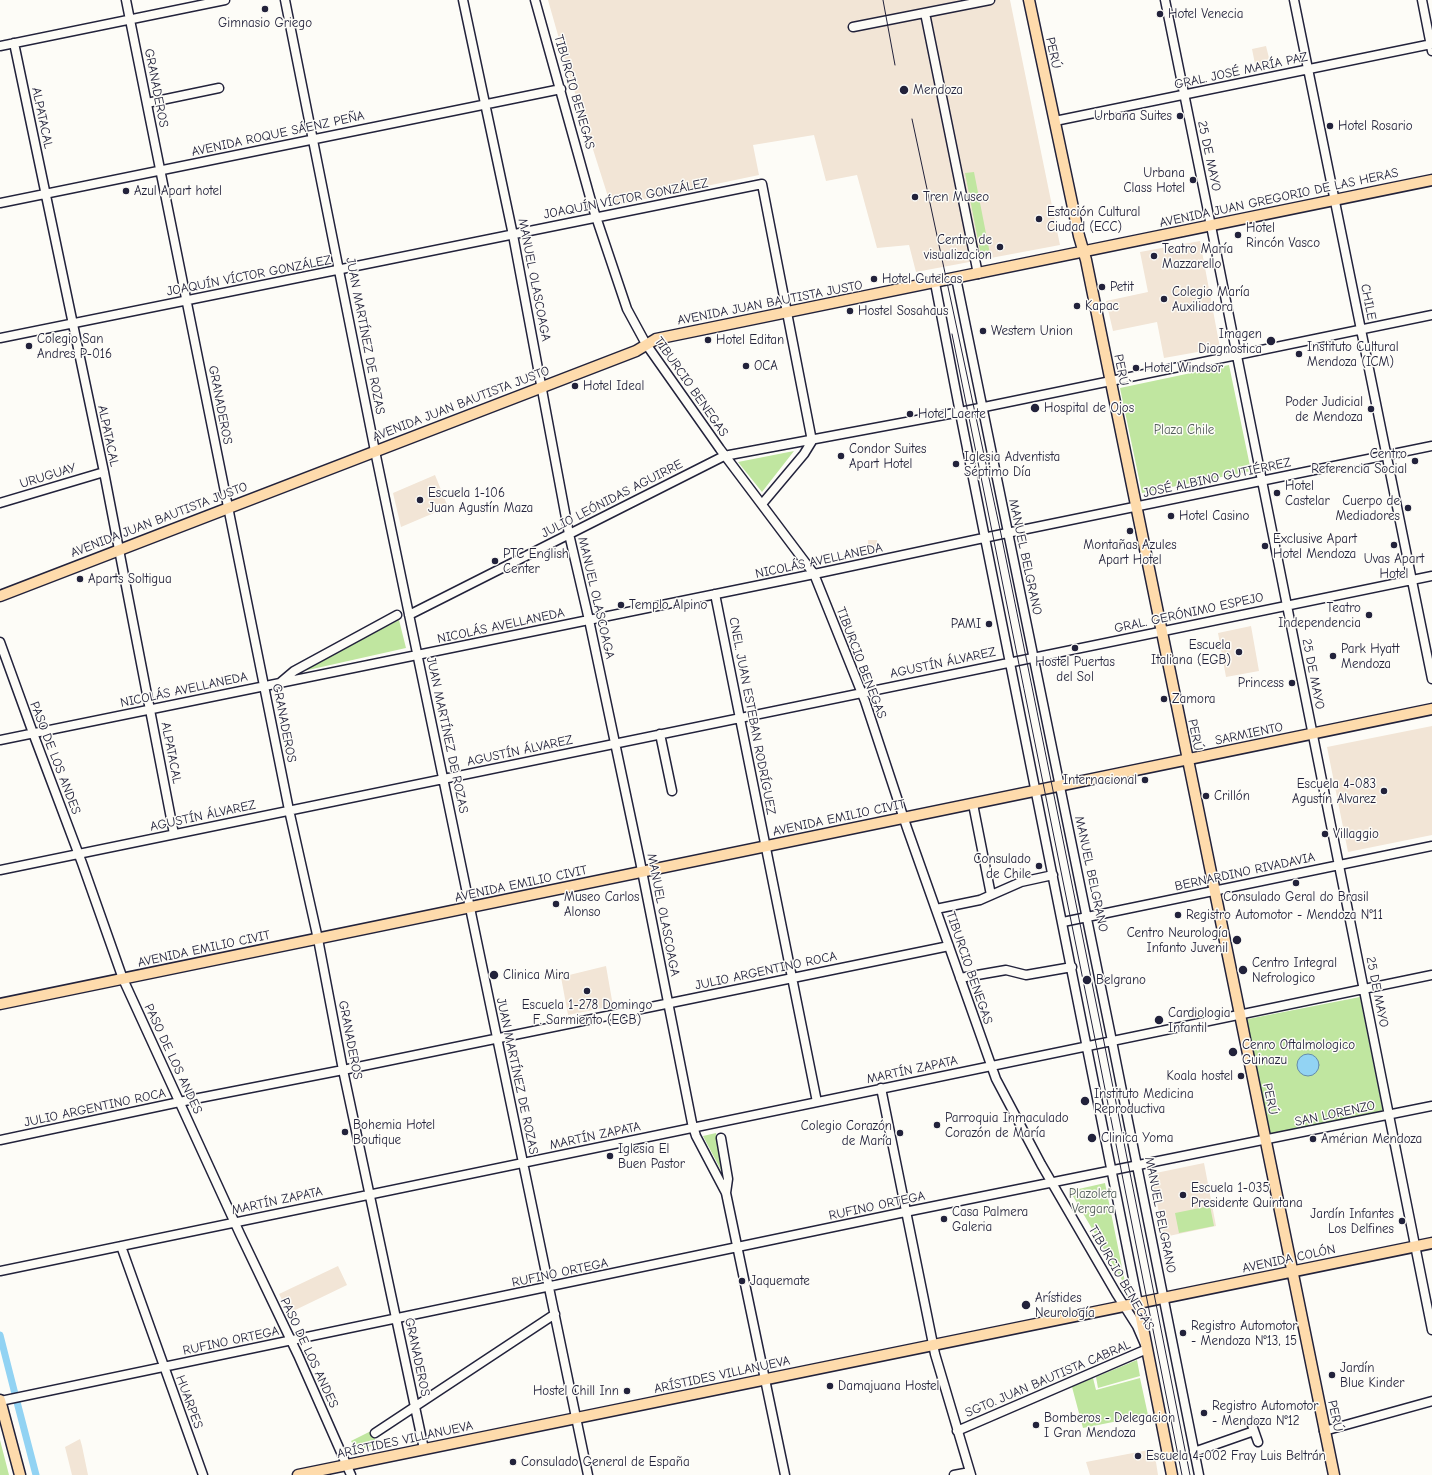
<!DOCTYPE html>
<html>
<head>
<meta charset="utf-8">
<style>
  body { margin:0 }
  canvas { display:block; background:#fdfcf7 }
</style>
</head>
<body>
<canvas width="1432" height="1475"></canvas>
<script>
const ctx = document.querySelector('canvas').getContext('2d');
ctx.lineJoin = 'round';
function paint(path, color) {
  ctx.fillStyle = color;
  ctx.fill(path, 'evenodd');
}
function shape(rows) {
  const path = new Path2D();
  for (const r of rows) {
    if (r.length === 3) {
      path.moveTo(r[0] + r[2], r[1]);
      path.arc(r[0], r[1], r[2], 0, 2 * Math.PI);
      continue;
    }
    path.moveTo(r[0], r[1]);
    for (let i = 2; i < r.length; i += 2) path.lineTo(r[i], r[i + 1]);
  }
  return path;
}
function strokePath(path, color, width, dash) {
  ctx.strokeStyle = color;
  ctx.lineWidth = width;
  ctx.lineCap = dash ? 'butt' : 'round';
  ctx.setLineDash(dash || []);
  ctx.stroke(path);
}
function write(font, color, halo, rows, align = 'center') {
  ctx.font = font + ' "Comic Neue",sans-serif';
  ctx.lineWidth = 3;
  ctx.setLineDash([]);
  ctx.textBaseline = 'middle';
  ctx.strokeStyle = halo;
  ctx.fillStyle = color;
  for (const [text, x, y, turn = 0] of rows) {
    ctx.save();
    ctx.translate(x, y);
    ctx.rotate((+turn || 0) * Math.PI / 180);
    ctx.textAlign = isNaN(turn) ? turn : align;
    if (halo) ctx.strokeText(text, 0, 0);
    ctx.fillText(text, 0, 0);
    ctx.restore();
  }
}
const built = shape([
  [548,0,1010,0,1060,245,916,272,909,245,877,248,857,175,826,181,814,135,753,145,759,175,611,206,569,74],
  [1266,46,1271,66,1256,69,1252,49],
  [1200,241,1220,348,1164,358,1157,322,1113,331,1106,301,1148,292,1140,252],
  [435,475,448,507,401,527,393,493],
  [868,540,877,540,877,553,868,553],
  [1251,626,1259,671,1226,677,1218,633],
  [1432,726,1432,835,1348,852,1327,747],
  [606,966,613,1006,568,1015,561,977],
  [1204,1163,1216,1226,1164,1237,1151,1174],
  [338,1266,347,1285,289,1313,279,1294],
  [80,1439,82,1446,88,1475,72,1475,65,1447],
  [1154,1449,1158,1475,1090,1475,1086,1462]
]);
const green = shape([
  [974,172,990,254,981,256,965,173],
  [1229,365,1251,471,1142,493,1120,388],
  [794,451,762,492,738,462],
  [399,620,406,648,299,672],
  [1360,997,1383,1112,1266,1135,1243,1020],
  [716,1133,723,1174,703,1136],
  [1105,1183,1126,1287,1070,1191],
  [1210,1206,1214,1226,1179,1233,1175,1213],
  [1137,1360,1140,1376,1098,1388,1096,1377],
  [1093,1378,1096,1390,1140,1378,1148,1415,1083,1428,1072,1387],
  [373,1430,376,1445,356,1450,351,1441],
  [0,1440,9,1475,0,1475]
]);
const water = shape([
  [1308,1065,11]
]);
const canal = shape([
  [0,1335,15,1394],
  [17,1402,36,1475]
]);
const minor = shape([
  [126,0,289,810,318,939,343,1070,424,1449],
  [285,0,375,451,588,1475],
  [463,0,513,235,569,534,589,620,640,861,692,1123,696,1136,726,1193,785,1475],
  [535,0,593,208,627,309,646,344,720,449,814,574,865,701,907,828,996,1079,1041,1164,1116,1293,1137,1326,1147,1349,957,1431],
  [1165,0,1211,226,1432,1330],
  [1294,0,1432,679],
  [1422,0,1432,51],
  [925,13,978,274],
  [853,27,990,0],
  [14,43,104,472,174,834],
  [0,46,225,0],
  [147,103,219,88],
  [1055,121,1432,44],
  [0,203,561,89],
  [956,278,1112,1041,1199,1475],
  [935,283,961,418,1138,1303],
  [0,338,762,184,812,441,804,454,762,504],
  [0,503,104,472],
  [715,594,817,1102],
  [409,615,724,456,960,412,1432,315],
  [0,642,33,733,82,863,123,979,240,1234,298,1355,351,1475],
  [281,682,294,671,397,615],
  [660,734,672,791],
  [0,740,819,573,1007,533,1432,446],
  [973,804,991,895],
  [0,870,1432,576],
  [936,909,980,900,1021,882,1053,875],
  [1063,922,1432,846],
  [960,978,1006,970,1026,975,1072,967],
  [881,1088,935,1354,971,1475],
  [721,1138,728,1179,726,1193],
  [0,1140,189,1100,343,1070,949,946],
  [121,1246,203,1475],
  [0,1271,1432,975],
  [0,1401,905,1212,1432,1106],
  [1251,1422,1258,1442],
  [1324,1431,1432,1401],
  [375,1433,555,1314],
  [1194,1452,1254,1431],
  [954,1475,970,1472]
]);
const major = shape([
  [1029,0,1079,236,1086,260,1334,1475],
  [0,596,636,351,656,339,1432,180],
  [0,1004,1432,709],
  [1138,1303,1172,1475],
  [0,1400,20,1475],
  [298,1475,1432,1243]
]);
const tram = shape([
  [883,0,895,65],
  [912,119,1001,534,1104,1042,1190,1475],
  [952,334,1096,1044,1182,1475]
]);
const markers = [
  [265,9,4,"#22223b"],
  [1160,14,4,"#22223b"],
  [904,90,5,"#22223b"],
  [1180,116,4,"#22223b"],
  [1330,126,4,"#22223b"],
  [1193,180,4,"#22223b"],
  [126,191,4,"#22223b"],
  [915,197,4,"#22223b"],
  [1039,219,4,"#22223b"],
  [1238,235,4,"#22223b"],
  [1000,247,4,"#22223b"],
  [1154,256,4,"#22223b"],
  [874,279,4,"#22223b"],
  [1102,287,4,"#22223b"],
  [1164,299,4,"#22223b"],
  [1077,306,4,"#22223b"],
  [850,311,4,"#22223b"],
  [983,331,4,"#22223b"],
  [708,340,4,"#22223b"],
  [1271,341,5,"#22223b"],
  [29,346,4,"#22223b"],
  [1299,354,4,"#22223b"],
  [746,366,4,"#22223b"],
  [1136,368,4,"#22223b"],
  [575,386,4,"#22223b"],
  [1035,408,5,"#22223b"],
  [1371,409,4,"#22223b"],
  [910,414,4,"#22223b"],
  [841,456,4,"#22223b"],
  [1415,461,4,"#22223b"],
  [956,464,4,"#22223b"],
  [1277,493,4,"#22223b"],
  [420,500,4,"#22223b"],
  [1408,508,4,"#22223b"],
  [1171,516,4,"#22223b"],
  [1130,531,4,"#22223b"],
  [1394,545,4,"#22223b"],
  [1265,546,4,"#22223b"],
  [495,561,4,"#22223b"],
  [80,579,4,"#22223b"],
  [621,605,4,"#22223b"],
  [1369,615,4,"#22223b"],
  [989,624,4,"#22223b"],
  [1075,648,4,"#22223b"],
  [1239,652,4,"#22223b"],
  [1333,656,4,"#22223b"],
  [1292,683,4,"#22223b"],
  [1164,699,4,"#22223b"],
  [1145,780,4,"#22223b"],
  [1384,791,4,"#22223b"],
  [1206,796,4,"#22223b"],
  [1325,834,4,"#22223b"],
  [1039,866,4,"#22223b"],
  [1296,883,4,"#22223b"],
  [556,904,4,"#22223b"],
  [1178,915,4,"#22223b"],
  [1237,940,5,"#22223b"],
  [1243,970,5,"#22223b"],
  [494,975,5,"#22223b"],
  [1087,980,5,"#22223b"],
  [587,991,4,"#22223b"],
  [1159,1020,5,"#22223b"],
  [1233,1052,5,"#22223b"],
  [1241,1076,4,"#22223b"],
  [1085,1101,5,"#22223b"],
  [937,1125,4,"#22223b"],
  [345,1132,4,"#22223b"],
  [900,1133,4,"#22223b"],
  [1092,1138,5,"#22223b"],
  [1313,1139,4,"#22223b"],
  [610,1156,4,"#22223b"],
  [1183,1195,4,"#22223b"],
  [944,1219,4,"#22223b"],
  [1402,1221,4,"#22223b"],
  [742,1281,4,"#22223b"],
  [1026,1305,5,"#22223b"],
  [1183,1333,4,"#22223b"],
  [1332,1375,4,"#22223b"],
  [830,1386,4,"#22223b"],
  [627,1391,4,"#22223b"],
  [1204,1413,4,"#22223b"],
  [1036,1425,4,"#22223b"],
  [1138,1456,4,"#22223b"],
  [513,1462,4,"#22223b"]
];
const poiNames = [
  ["Hotel Venecia",1168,14],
  ["Gimnasio Griego",265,23,"center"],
  ["Mendoza",913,90],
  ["Urbana Suites",1172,116,"right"],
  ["Hotel Rosario",1338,126],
  ["Urbana",1185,173,"right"],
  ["Class Hotel",1185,188,"right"],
  ["Azul Apart hotel",134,191],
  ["Tren Museo",923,197],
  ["Estación Cultural",1047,212],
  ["Ciudad (ECC)",1047,227],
  ["Hotel",1246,228],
  ["Rincón Vasco",1246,243],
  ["Centro de",992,240,"right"],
  ["visualizacion",992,255,"right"],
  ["Teatro María",1162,249],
  ["Mazzarello",1162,264],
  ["Hotel Gutelcas",882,279],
  ["Petit",1110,287],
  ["Colegio María",1172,292],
  ["Auxiliadora",1172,307],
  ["Kapac",1085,306],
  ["Hostel Sosahaus",858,311],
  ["Western Union",991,331],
  ["Imagen",1262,334,"right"],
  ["Diagnostica",1262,349,"right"],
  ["Colegio San",37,339],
  ["Andres P-016",37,354],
  ["Hotel Editan",716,340],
  ["Instituto Cultural",1307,347],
  ["Mendoza (ICM)",1307,362],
  ["OCA",754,366],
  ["Hotel Windsor",1144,368],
  ["Hotel Ideal",583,386],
  ["Poder Judicial",1363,402,"right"],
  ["de Mendoza",1363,417,"right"],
  ["Hospital de Ojos",1044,408],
  ["Hotel Laerte",918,414],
  ["Condor Suites",849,449],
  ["Apart Hotel",849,464],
  ["Centro",1407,454,"right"],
  ["Referencia Social",1407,469,"right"],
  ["Iglesia Adventista",964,457],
  ["Séptimo Día",964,472],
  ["Hotel",1285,486],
  ["Castelar",1285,501],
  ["Escuela 1-106",428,493],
  ["Juan Agustín Maza",428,508],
  ["Cuerpo de",1400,501,"right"],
  ["Mediadores",1400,516,"right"],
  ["Hotel Casino",1179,516],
  ["Exclusive Apart",1273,539],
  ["Hotel Mendoza",1273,554],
  ["Montañas Azules",1130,545,"center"],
  ["Apart Hotel",1130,560,"center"],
  ["PTC English",503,554],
  ["Center",503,569],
  ["Uvas Apart",1394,559,"center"],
  ["Hotel",1394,574,"center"],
  ["Aparts Soltigua",88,579],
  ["Templo Alpino",629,605],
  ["Teatro",1361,608,"right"],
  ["Independencia",1361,623,"right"],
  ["PAMI",981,624,"right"],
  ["Escuela",1231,645,"right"],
  ["Italiana (EGB)",1231,660,"right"],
  ["Park Hyatt",1341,649],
  ["Mendoza",1341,664],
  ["Hostel Puertas",1075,662,"center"],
  ["del Sol",1075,677,"center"],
  ["Princess",1284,683,"right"],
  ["Zamora",1172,699],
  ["Internacional",1137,780,"right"],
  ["Escuela 4-083",1376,784,"right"],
  ["Agustín Alvarez",1376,799,"right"],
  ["Crillón",1214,796],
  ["Villaggio",1333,834],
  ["Consulado",1031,859,"right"],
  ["de Chile",1031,874,"right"],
  ["Museo Carlos",564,897],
  ["Alonso",564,912],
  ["Consulado Geral do Brasil",1296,897,"center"],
  ["Registro Automotor - Mendoza N°11",1186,915],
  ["Centro Neurología",1228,933,"right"],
  ["Infanto Juvenil",1228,948,"right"],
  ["Centro Integral",1252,963],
  ["Nefrologico",1252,978],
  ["Clinica Mira",503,975],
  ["Belgrano",1096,980],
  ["Escuela 1-278 Domingo",587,1005,"center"],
  ["F. Sarmiento (EGB)",587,1020,"center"],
  ["Cardiologia",1168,1013],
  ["Infantil",1168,1028],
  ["Cenro Oftalmologico",1242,1045],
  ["Guinazu",1242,1060],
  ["Koala hostel",1233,1076,"right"],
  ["Instituto Medicina",1094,1094],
  ["Reproductiva",1094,1109],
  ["Parroquia Inmaculado",945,1118],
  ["Corazón de María",945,1133],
  ["Bohemia Hotel",353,1125],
  ["Boutique",353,1140],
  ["Colegio Corazón",892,1126,"right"],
  ["de María",892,1141,"right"],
  ["Clinica Yoma",1101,1138],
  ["Amérian Mendoza",1321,1139],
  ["Iglesia El",618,1149],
  ["Buen Pastor",618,1164],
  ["Escuela 1-035",1191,1188],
  ["Presidente Quintana",1191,1203],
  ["Casa Palmera",952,1212],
  ["Galeria",952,1227],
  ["Jardín Infantes",1394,1214,"right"],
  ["Los Delfines",1394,1229,"right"],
  ["Jaquemate",750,1281],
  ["Arístides",1035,1298],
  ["Neurología",1035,1313],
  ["Registro Automotor",1191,1326],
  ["- Mendoza N°13, 15",1191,1341],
  ["Jardín",1340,1368],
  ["Blue Kinder",1340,1383],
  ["Damajuana Hostel",838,1386],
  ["Hostel Chill Inn",619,1391,"right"],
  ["Registro Automotor",1212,1406],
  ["- Mendoza N°12",1212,1421],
  ["Bomberos - Delegacion",1044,1418],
  ["I Gran Mendoza",1044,1433],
  ["Escuela 4-002 Fray Luis Beltrán",1146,1456],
  ["Consulado General de España",521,1462]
];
const streetNames = [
  ["PERÚ",1053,53,78],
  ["GRAL. JOSÉ MARÍA PAZ",1241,71,-12],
  ["GRANADEROS",156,88,79],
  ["TIBURCIO BENEGAS",574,92,74],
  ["ALPATACAL",42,118,78],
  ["AVENIDA ROQUE SÁENZ PEÑA",278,134,-12],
  ["25 DE MAYO",1209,156,78],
  ["AVENIDA JUAN GREGORIO DE LAS HERAS",1279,198,-12],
  ["JOAQUÍN VÍCTOR GONZÁLEZ",626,199,-11],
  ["JOAQUÍN VÍCTOR GONZÁLEZ",249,276,-11],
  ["MANUEL OLASCOAGA",534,280,79],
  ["CHILE",1368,302,79],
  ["AVENIDA JUAN BAUTISTA JUSTO",770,303,-11],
  ["JUAN MARTÍNEZ DE ROZAS",365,336,79],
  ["PERÚ",1121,370,79],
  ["TIBURCIO BENEGAS",691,387,55],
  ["AVENIDA JUAN BAUTISTA JUSTO",461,404,-21],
  ["GRANADEROS",220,405,79],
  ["ALPATACAL",108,436,78],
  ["URUGUAY",48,476,-17],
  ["JOSÉ ALBINO GUTIÉRREZ",1217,478,-12],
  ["JULIO LEÓNIDAS AGUIRRE",612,499,-27],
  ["AVENIDA JUAN BAUTISTA JUSTO",159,520,-21],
  ["MANUEL BELGRANO",1025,557,78],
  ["NICOLÁS AVELLANEDA",819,561,-12],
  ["MANUEL OLASCOAGA",596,598,77],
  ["GRAL. GERÓNIMO ESPEJO",1189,613,-12],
  ["NICOLÁS AVELLANEDA",501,626,-12],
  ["TIBURCIO BENEGAS",861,663,69],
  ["AGUSTÍN ÁLVAREZ",943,663,-12],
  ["25 DE MAYO",1313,674,79],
  ["NICOLÁS AVELLANEDA",184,690,-12],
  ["CNEL. JUAN ESTEBAN RODRÍGUEZ",752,716,79],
  ["GRANADEROS",284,723,79],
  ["SARMIENTO",1249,734,-12],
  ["JUAN MARTÍNEZ DE ROZAS",447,735,78],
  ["PERÚ",1195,735,79],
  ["AGUSTÍN ÁLVAREZ",520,751,-12],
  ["ALPATACAL",171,753,79],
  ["PASO DE LOS ANDES",55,758,69],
  ["AGUSTÍN ÁLVAREZ",203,816,-12],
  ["AVENIDA EMILIO CIVIT",839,818,-12],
  ["BERNARDINO RIVADAVIA",1245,872,-12],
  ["MANUEL BELGRANO",1091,874,78],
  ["AVENIDA EMILIO CIVIT",521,884,-12],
  ["MANUEL OLASCOAGA",663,915,79],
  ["AVENIDA EMILIO CIVIT",204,949,-12],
  ["TIBURCIO BENEGAS",969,968,71],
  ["JULIO ARGENTINO ROCA",766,971,-12],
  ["25 DE MAYO",1377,992,79],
  ["GRANADEROS",350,1040,79],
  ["PASO DE LOS ANDES",173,1059,65],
  ["MARTÍN ZAPATA",912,1070,-12],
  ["JUAN MARTÍNEZ DE ROZAS",517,1076,78],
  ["PERÚ",1270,1099,79],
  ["JULIO ARGENTINO ROCA",95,1108,-12],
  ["SAN LORENZO",1335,1114,-12],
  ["MARTÍN ZAPATA",595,1136,-12],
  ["MARTÍN ZAPATA",277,1201,-12],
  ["RUFINO ORTEGA",877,1206,-12],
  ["MANUEL BELGRANO",1160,1215,79],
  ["AVENIDA COLÓN",1289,1259,-12],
  ["RUFINO ORTEGA",560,1273,-12],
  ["TIBURCIO BENEGAS",1121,1278,60],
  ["RUFINO ORTEGA",231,1341,-12],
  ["PASO DE LOS ANDES",309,1353,65],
  ["GRANADEROS",417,1357,78],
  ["ARÍSTIDES VILLANUEVA",722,1375,-12],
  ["SGTO. JUAN BAUTISTA CABRAL",1048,1379,-23],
  ["HUARPES",189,1402,70],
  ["PERÚ",1335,1416,78],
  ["ARÍSTIDES VILLANUEVA",405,1440,-12]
];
const parkNames = [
  ["Plaza Chile",1184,430],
  ["Plazoleta",1093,1194],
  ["Vergara",1093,1209]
];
paint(built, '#f2e5d6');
paint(green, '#c0e6a0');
paint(water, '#92d3f3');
strokePath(water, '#658ca9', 1);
strokePath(canal, '#92d3f3', 7);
strokePath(minor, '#22223b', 11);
strokePath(major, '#22223b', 13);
strokePath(minor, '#fdfcf7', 8);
strokePath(major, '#fedbac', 10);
strokePath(tram, '#22223b', 1);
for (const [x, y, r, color] of markers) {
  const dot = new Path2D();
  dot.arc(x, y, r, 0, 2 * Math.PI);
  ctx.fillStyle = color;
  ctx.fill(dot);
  strokePath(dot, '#fdfcf7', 1.5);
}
write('13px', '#22223b', '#fdfcf7', poiNames, 'left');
write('13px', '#22223b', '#fdfcf7', streetNames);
write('13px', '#515d59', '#fdfcf7', parkNames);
</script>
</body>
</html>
